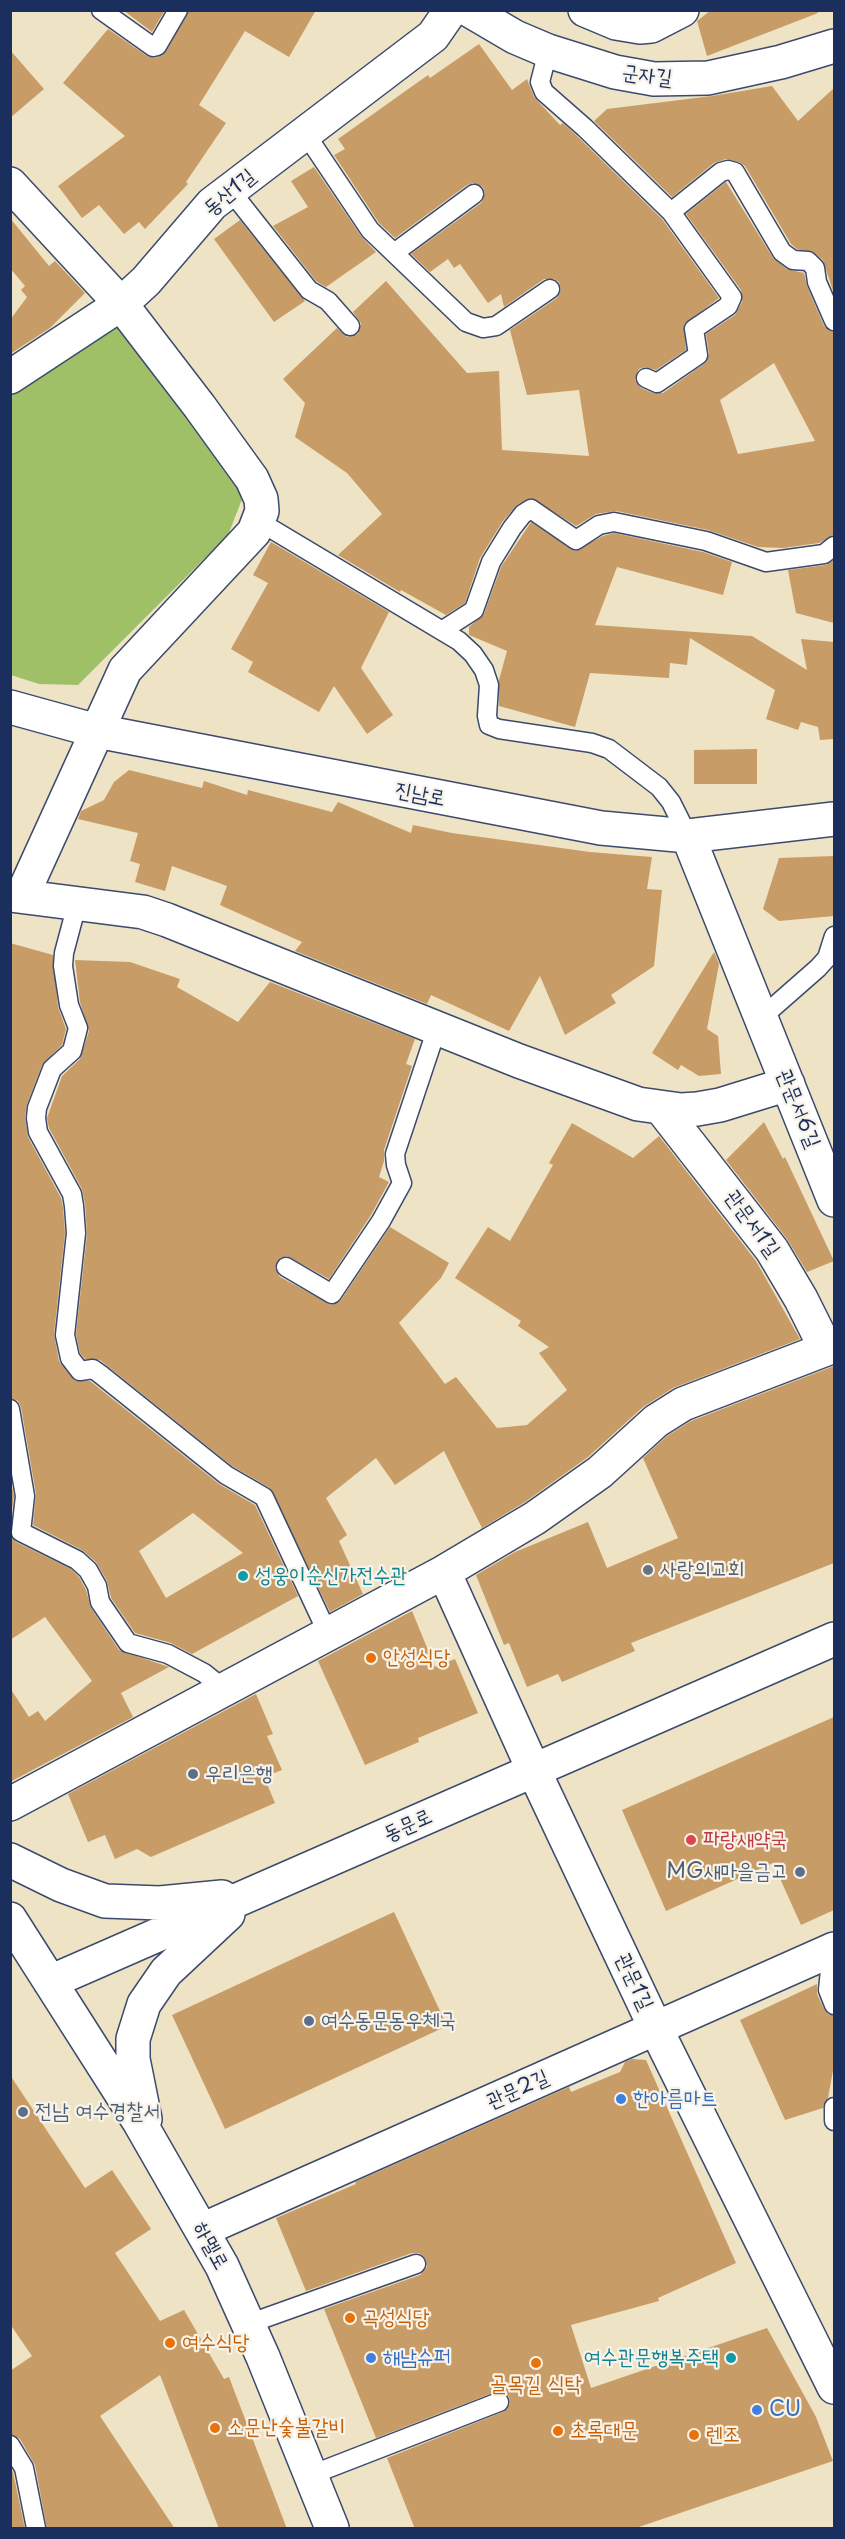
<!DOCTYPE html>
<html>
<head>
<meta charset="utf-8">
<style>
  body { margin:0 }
  #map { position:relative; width:845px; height:2539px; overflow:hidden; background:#eee3c5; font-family:"Playpen Sans",sans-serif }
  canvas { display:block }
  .frame { position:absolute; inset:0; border:12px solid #1b2f5e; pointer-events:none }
</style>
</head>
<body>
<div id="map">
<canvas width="845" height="2539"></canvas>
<div class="frame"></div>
</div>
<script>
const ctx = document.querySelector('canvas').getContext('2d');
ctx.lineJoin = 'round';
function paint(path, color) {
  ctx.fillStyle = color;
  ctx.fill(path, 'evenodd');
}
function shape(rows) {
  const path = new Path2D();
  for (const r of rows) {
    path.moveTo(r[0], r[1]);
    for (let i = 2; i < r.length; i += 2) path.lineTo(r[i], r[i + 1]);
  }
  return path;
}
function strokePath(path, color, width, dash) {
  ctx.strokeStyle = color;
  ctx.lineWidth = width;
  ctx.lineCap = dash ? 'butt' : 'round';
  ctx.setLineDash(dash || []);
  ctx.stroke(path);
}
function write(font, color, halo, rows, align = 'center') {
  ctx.font = font + ' "Playpen Sans","Poor Story",sans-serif';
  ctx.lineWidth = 4.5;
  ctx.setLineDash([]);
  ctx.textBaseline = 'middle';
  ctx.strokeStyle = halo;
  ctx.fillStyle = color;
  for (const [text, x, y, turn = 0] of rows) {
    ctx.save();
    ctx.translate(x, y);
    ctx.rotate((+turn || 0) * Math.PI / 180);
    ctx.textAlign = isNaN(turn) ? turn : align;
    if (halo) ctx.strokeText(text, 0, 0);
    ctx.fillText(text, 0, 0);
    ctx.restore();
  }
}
const green = shape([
  [121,322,246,489,228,535,78,685,39,684,11,675,11,392]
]);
const building = shape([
  [123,10,165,10,152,32],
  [189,10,316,10,289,57,245,31,199,105,226,123,186,182,188,184,145,229,139,222,124,234,99,205,82,218,58,186,125,136,63,83,108,29,147,56,155,58,163,55],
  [711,10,817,10,818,13,707,56,697,21],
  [479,44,512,90,527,79,534,97,560,125,563,123,577,136,662,219,719,298,684,324,686,350,656,370,645,367,639,369,635,380,641,388,653,393,663,393,704,364,709,354,706,334,735,315,742,302,741,290,686,214,726,182,773,258,787,269,804,273,807,286,824,326,834,332,834,535,819,543,783,548,758,547,708,530,616,511,596,514,576,526,531,498,517,505,503,521,480,558,465,603,446,615,401,590,400,592,338,555,382,514,347,473,295,437,305,403,283,379,337,328,347,337,358,334,361,323,353,312,386,281,467,373,499,371,502,450,589,456,579,390,527,395,510,330,557,298,561,289,559,282,554,279,544,279,504,307,501,294,488,303,460,264,454,268,448,259,430,272,411,254,481,203,485,193,483,187,473,183,467,185,395,238,379,223,334,155,345,149,338,139,428,75,430,78],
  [774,363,815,441,738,454,720,400],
  [10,50,44,89,10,118],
  [772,86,798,121,834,88,834,294,823,260,815,253,797,249,791,244,745,166,739,162,726,159,714,163,672,197,594,121,607,109,712,96],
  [314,167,361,236,376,252,326,287,316,281,273,226,308,207,291,181],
  [10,218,49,266,55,261,85,293,50,328,10,354,10,320,27,297,21,290,25,286,10,268],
  [240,220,305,301,274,322,214,239],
  [531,522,575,551,603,536,614,533,703,552,732,562,723,595,617,567,595,625,752,636,807,670,801,639,834,642,834,739,820,740,818,727,801,722,798,730,766,719,775,690,690,638,687,665,670,663,669,678,590,673,575,727,499,706,499,680,507,651,469,635,469,627,484,614,501,567],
  [271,542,389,612,361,668,393,715,367,734,334,686,319,712,248,672,253,662,231,649,268,583,253,575],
  [834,560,834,623,796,613,788,570,826,565],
  [757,749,757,784,694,784,694,750],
  [129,770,202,788,204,781,247,795,248,790,332,812,338,802,411,833,413,825,452,833,590,852,652,857,647,889,662,890,654,966,611,995,616,1003,565,1035,540,976,509,1031,431,995,427,1004,295,951,302,942,220,905,227,886,172,866,165,891,135,882,140,864,130,861,138,833,78,819,81,811,104,800,114,782],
  [834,856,834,916,779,921,763,909,779,858],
  [10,943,53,955,58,1007,66,1029,62,1045,42,1065,27,1104,25,1117,28,1137,61,1198,63,1207,65,1233,54,1334,59,1361,75,1381,90,1381,219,1484,255,1505,298,1596,192,1654,171,1643,135,1633,111,1598,107,1581,96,1562,82,1550,33,1525,36,1494,21,1407,18,1401,10,1398],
  [193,1513,243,1553,166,1598,139,1551],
  [714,952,719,964,707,1029,718,1036,721,1074,699,1076,681,1065,678,1070,652,1053],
  [75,960,130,962,180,979,177,987,238,1022,270,982,415,1039,406,1064,412,1066,384,1150,384,1161,379,1177,389,1182,371,1215,329,1279,287,1256,280,1258,275,1268,280,1277,332,1305,341,1300,390,1227,449,1263,441,1278,399,1323,445,1384,456,1377,497,1428,527,1425,567,1390,539,1353,549,1347,518,1326,521,1321,455,1278,488,1227,510,1241,553,1165,549,1163,572,1123,633,1158,659,1136,756,1261,800,1339,673,1388,643,1407,588,1457,525,1502,482,1528,444,1451,395,1485,376,1458,326,1498,347,1535,339,1541,363,1594,330,1612,270,1488,232,1466,100,1360,85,1359,80,1353,76,1334,87,1234,85,1204,82,1189,49,1128,47,1118,62,1076,80,1059,89,1031,80,1002],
  [764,1122,783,1159,785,1157,834,1261,807,1272,787,1239,726,1160],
  [834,1366,834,1563,631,1643,635,1651,562,1682,558,1674,527,1687,509,1643,504,1645,476,1575,515,1552,588,1522,607,1568,678,1538,643,1458,667,1436,691,1421],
  [10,1478,14,1496,10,1525],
  [10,1535,16,1542,71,1569,79,1577,86,1590,91,1608,119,1650,169,1667,121,1693,133,1717,10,1782,10,1688,29,1717,38,1711,45,1721,92,1681,45,1617,10,1640],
  [412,1611,435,1667,455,1659,478,1713,418,1738,419,1742,365,1765,318,1661],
  [256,1694,273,1734,267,1736,282,1770,264,1777,275,1803,151,1857,137,1849,115,1859,105,1835,88,1842,68,1794],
  [834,1717,834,1910,801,1925,773,1863,666,1911,622,1810],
  [394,1912,447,2026,225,2129,172,2015],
  [817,1984,817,1994,824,2009,828,2014,834,2016,834,2065,828,2098,823,2108,785,2120,740,2020],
  [632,2059,646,2060,736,2263,658,2298,659,2301,571,2325,591,2388,767,2328,816,2417,833,2461,633,2529,415,2529,387,2458,503,2412,510,2404,509,2397,501,2391,495,2392,376,2438,324,2309,420,2275,427,2267,426,2260,419,2253,412,2253,306,2291,276,2218,356,2184,355,2182,569,2087,571,2092,620,2072,625,2062],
  [10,2075,85,2188,112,2170,151,2229,115,2253,160,2321,184,2310,224,2379,229,2377,287,2529,219,2529,160,2375,100,2416,175,2529,47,2529,35,2465,20,2439,10,2434,10,2371,32,2356,10,2324],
  [10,2467,13,2472,25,2529,10,2529]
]);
const service = shape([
  [101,10,153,47,157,46,178,10],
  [548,51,540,82,544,92,585,128,671,212,732,297,728,306,694,329,698,355,657,383,646,378],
  [305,133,370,230,466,322,483,328,496,326,550,289],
  [230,190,309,290,328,301,350,326],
  [671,212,721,172,728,170,735,172,782,252,793,260,808,261,815,268,817,282,834,321],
  [394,253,474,194],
  [260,522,459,641,473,654,484,670,489,685,487,716,489,725,499,729,592,743,609,749,659,787,671,802,688,836],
  [443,630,474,610,491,562,512,528,523,514,531,509,576,540,599,525,614,522,706,541,766,562,824,554,834,546],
  [77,904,64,953,63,966,69,1005,78,1028,72,1051,52,1069,37,1108,36,1118,38,1132,72,1194,74,1206,76,1233,65,1335,70,1358,80,1371,93,1369,100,1374,226,1475,264,1497,328,1634],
  [761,1018,818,968,827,958,834,936],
  [286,1267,332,1294,381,1221,402,1183,396,1165,395,1154,437,1028],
  [10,1409,25,1496,21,1532,77,1560,88,1570,97,1586,100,1602,128,1643,168,1654,204,1673,224,1689],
  [832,1950,828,1990,834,2005],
  [834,2107,834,2121],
  [248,2324,416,2264],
  [10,2445,24,2468,36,2528],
  [311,2475,499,2402]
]);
const minor = shape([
  [469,10,515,37,548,51,615,72,654,79,708,78,781,62,834,46],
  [585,10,616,23,640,27,651,26,682,10],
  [10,184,121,304,200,407,252,479,261,499,262,511,254,532,125,670,22,896],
  [10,377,121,304,146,281,212,204,433,36,451,10],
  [10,707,97,731,601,828,688,836,834,819],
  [688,836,834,1200],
  [10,895,143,912,167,920,519,1061,638,1104,681,1110,697,1109,720,1105,788,1084],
  [662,1109,772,1250,801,1299,826,1349],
  [444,1572,534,1771,656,2029,834,2387],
  [10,1804,444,1572,535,1518,600,1472,656,1421,683,1404,834,1346],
  [202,2230,834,1949]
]);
const tertiary = shape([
  [10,1860,61,1885,105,1901,160,1903,222,1897],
  [10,1919,140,2123,222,2266,263,2357,332,2528],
  [50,1982,834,1639],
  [145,2119,133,2059,133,2039,144,2004,166,1972,228,1914]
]);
const markers = [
  [648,1570,6,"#6b7280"],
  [243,1576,6,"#0f9aa8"],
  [371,1658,6,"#e8710a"],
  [193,1774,6,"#5c6f8a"],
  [691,1840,6,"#e0444e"],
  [800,1872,6,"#5c6f8a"],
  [309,2021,6,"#5c6f8a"],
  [621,2099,6,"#3f7fe0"],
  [23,2112,6,"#5c6f8a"],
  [350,2318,6,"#e8710a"],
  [170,2343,6,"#e8710a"],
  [371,2358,6,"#3f7fe0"],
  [731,2358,6,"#0f9aa8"],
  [536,2363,6,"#e8710a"],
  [757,2410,6,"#3f7fe0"],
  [215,2428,6,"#e8710a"],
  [558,2431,6,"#e8710a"],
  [694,2435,6,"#e8710a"]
];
const streetNames = [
  ["군자길",647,76,7],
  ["동산1길",230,193,-40],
  ["진남로",420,795,11],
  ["관문서6길",798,1109,68],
  ["관문서1길",752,1224,54],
  ["동문로",408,1826,-24],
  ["관문1길",634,1982,65],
  ["관문2길",518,2090,-24],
  ["하멜로",210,2246,61]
];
const worshipNames = [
  ["사랑의교회",660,1570]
];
const cultureNames = [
  ["성웅이순신가전수관",255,1576],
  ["여수관문행복주택",719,2358,"right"]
];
const foodNames = [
  ["안성식당",383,1658],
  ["곡성식당",362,2318],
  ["여수식당",182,2343],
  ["골목길 식탁",536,2385,"center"],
  ["소문난숯불갈비",227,2428],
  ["초록대문",570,2431],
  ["렌조",706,2435]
];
const serviceNames = [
  ["우리은행",205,1774],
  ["MG새마을금고",788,1872,"right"],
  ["여수동문동우체국",321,2021],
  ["전남 여수경찰서",35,2112]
];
const healthNames = [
  ["파랑새약국",703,1840]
];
const shopNames = [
  ["한아름마트",633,2099],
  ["해남슈퍼",383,2358],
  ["CU",769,2410]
];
paint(green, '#a0c068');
paint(building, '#c89c66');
strokePath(service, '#3b4a6d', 21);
strokePath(minor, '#3b4a6d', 36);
strokePath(tertiary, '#3b4a6d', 36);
strokePath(service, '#fff', 18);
strokePath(minor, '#fff', 33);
strokePath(tertiary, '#fff', 33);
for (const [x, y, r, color] of markers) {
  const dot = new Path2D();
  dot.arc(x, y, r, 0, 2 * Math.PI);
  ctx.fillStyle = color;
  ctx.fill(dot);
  strokePath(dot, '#f7f3e8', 2);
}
write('21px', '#1b2f5e', '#f7f3e8', streetNames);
write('21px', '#5b616d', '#f7f3e8', worshipNames, 'left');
write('21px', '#0d838f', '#f7f3e8', cultureNames, 'left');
write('21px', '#c56008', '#f7f3e8', foodNames, 'left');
write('21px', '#4e5e75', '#f7f3e8', serviceNames, 'left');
write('21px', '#be3a42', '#f7f3e8', healthNames, 'left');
write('21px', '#366cbe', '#f7f3e8', shopNames, 'left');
</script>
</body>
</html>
